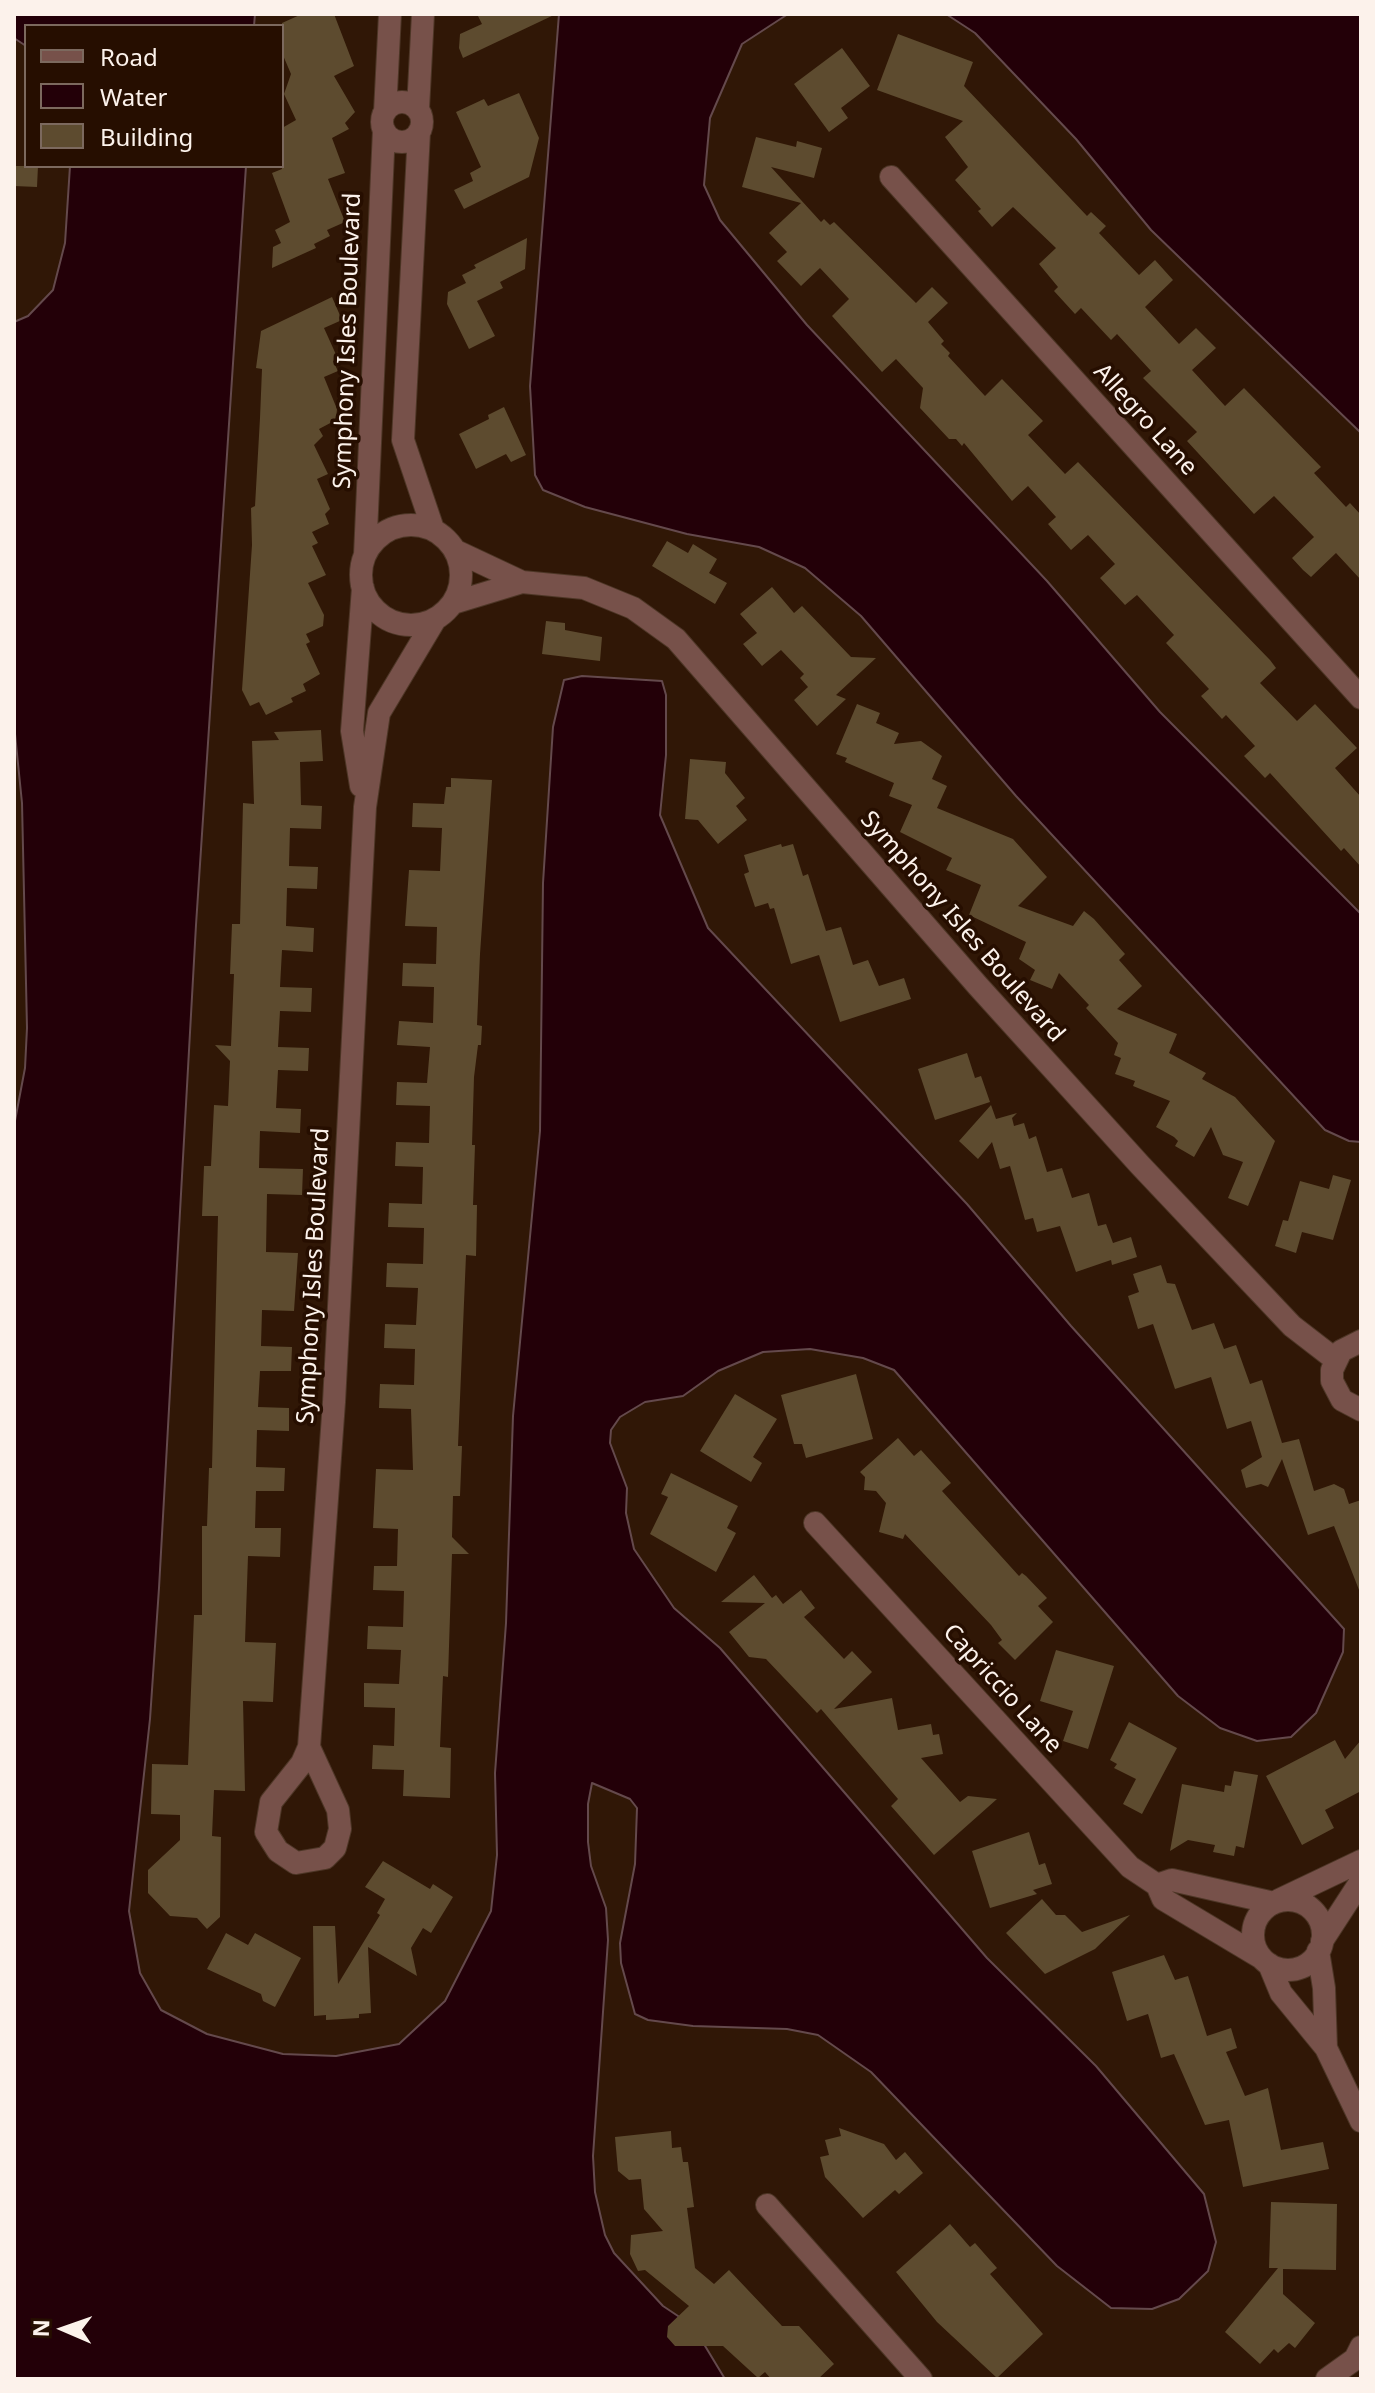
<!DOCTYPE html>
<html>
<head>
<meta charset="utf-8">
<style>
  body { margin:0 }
  #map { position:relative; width:1375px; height:2393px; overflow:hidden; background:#301706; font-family:"Noto Sans",sans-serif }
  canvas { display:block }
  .frame { position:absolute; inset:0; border:16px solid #fcf2eb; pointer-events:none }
  .legend { position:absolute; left:24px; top:24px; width:260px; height:144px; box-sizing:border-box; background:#260e00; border:2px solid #7c695e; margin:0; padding:10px 14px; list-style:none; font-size:24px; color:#fcf2eb }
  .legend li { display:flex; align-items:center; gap:16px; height:40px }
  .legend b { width:40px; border:2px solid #7c695e }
  .north { position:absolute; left:24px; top:2289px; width:80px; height:80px; -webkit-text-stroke:6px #260e00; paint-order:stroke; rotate:272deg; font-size:22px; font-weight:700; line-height:32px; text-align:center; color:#fcf2eb }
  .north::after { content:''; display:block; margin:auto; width:28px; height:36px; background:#fcf2eb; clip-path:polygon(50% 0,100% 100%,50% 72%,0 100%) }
</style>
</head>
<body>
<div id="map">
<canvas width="1375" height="2393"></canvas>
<div class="frame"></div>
<ul class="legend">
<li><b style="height:10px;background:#77514a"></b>Road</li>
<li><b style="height:22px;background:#230008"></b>Water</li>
<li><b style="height:22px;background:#5d4b2f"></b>Building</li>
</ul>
<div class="north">N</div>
</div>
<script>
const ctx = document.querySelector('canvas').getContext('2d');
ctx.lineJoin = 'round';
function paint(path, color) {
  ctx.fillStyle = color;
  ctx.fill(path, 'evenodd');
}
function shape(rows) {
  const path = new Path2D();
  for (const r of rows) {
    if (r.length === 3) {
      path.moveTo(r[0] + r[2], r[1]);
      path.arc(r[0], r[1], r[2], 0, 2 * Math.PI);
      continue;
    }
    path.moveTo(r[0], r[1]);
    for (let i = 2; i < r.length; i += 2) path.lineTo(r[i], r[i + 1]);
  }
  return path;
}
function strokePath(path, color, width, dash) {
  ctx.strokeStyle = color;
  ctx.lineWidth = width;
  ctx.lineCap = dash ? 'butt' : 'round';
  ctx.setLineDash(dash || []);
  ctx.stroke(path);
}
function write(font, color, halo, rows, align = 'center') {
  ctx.font = font + ' "Noto Sans",sans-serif';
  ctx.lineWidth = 7;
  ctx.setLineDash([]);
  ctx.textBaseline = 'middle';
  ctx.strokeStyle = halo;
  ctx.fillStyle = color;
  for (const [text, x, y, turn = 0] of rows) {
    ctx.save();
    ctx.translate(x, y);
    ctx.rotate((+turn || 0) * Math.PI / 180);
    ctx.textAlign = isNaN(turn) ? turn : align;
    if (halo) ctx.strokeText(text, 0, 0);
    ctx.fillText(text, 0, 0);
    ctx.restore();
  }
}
const water = shape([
  [14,14,255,14,254,26,26,26,26,46,14,38,14,14],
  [559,14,788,14,742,44,710,118,704,185,720,220,807,325,1047,581,1160,712,1361,914,1361,1142,1349,1141,1325,1130,1016,796,861,616,805,568,759,547,687,534,585,507,543,490,535,475,530,386,559,14],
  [946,14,1361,14,1361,433,1151,230,1076,139,975,33,946,14],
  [70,166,246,166,196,925,159,1588,150,1719,129,1911,140,1973,161,2010,207,2034,283,2054,336,2056,399,2044,445,2001,491,1911,497,1855,495,1773,506,1623,513,1416,540,1131,543,883,553,727,564,680,582,676,662,681,666,695,666,755,660,815,708,928,967,1204,1071,1326,1344,1629,1343,1652,1316,1713,1291,1737,1257,1741,1220,1728,1178,1696,894,1370,863,1358,810,1349,763,1352,718,1371,683,1396,645,1402,620,1417,611,1430,610,1443,627,1488,626,1513,634,1549,674,1608,720,1648,987,1958,1096,2066,1204,2194,1216,2242,1208,2271,1179,2299,1152,2309,1111,2308,1057,2266,871,2072,818,2035,787,2029,693,2026,648,2020,635,2014,621,1963,620,1943,635,1864,637,1808,630,1799,592,1783,588,1804,588,1842,591,1866,606,1908,608,1940,593,2156,595,2192,605,2235,614,2253,663,2306,693,2326,725,2379,14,2379,14,1126,25,1068,27,1028,22,803,14,724,14,322,28,316,53,290,65,243,70,166]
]);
const building = shape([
  [302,14,334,14,354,66,334,76,355,112,345,123,349,129,332,138,345,173,328,179,345,222,327,230,330,236,314,244,316,248,272,268,273,247,281,243,275,230,290,222,272,173,282,169,282,128,296,120,284,94,291,74,282,53,282,23],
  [477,14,556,14,463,58,459,48,460,34,482,24],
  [898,34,973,62,964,86,1087,216,1091,212,1106,226,1099,233,1139,275,1155,260,1173,280,1145,307,1179,344,1196,328,1216,348,1192,370,1225,406,1244,388,1321,467,1314,473,1346,507,1350,503,1361,515,1361,580,1336,553,1311,577,1303,570,1292,558,1314,537,1274,496,1254,514,1187,441,1197,432,1143,378,1151,371,1117,334,1111,340,1081,308,1075,314,1054,291,1058,287,1039,264,1056,248,1013,207,992,227,978,211,981,209,955,180,968,167,945,137,963,121,877,90],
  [842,48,870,86,841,108,848,118,829,132,794,84],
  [519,93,539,138,529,177,464,209,454,190,473,181,470,173,481,167,456,112,484,99,488,106],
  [756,137,796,147,797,141,822,148,814,178,771,167,821,222,824,219,830,225,834,222,916,303,932,287,948,303,928,322,944,341,941,344,950,353,948,356,985,396,1002,379,1043,421,1028,435,1065,474,1078,462,1270,660,1276,668,1260,683,1297,721,1315,704,1357,748,1335,768,1361,797,1361,867,1344,848,1341,851,1270,773,1265,778,1244,756,1255,746,1226,715,1222,719,1201,696,1209,689,1166,643,1174,635,1137,595,1125,605,1100,578,1115,564,1088,535,1071,550,1048,524,1056,517,1028,486,1012,501,964,443,962,446,956,439,949,439,920,408,923,388,896,359,882,372,832,316,849,299,820,268,801,286,777,261,787,252,769,233,801,203,742,187],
  [14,166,38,166,37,187,14,186],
  [527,238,525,269,500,282,503,288,477,301,495,336,469,349,447,304,448,292,466,283,462,275,476,268,474,265],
  [332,297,342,320,324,328,338,359,333,361,338,371,324,377,337,409,336,420,319,429,323,436,314,445,328,474,317,479,330,509,325,514,329,524,312,532,318,543,312,546,326,575,308,583,324,615,323,626,306,634,310,642,306,644,320,674,303,684,306,691,291,698,293,702,266,715,259,702,250,706,242,690,252,545,251,508,255,506,260,418,262,369,256,368,261,331],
  [504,407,526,455,511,462,506,454,476,469,459,434,489,419,488,415],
  [667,541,688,553,693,544,717,559,709,573,727,583,715,604,652,566],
  [772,587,794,613,802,606,851,657,876,658,836,695,846,699,817,726,794,700,808,687,800,678,804,674,781,650,762,666,743,644,757,633,740,614],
  [546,621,565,623,565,630,602,637,600,661,542,654],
  [857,704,880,713,876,723,899,733,894,744,921,741,942,756,932,779,947,786,937,808,1013,839,1047,877,1018,906,1073,926,1084,911,1094,919,1125,954,1119,960,1142,986,1117,1009,1177,1034,1169,1053,1206,1073,1202,1079,1235,1097,1275,1141,1248,1206,1228,1198,1243,1162,1223,1155,1211,1127,1194,1157,1175,1146,1178,1141,1174,1137,1156,1127,1170,1101,1133,1086,1135,1081,1115,1074,1121,1058,1114,1055,1118,1043,1086,1008,1089,1005,1059,973,1052,989,1030,980,1035,970,1019,959,1026,942,969,915,981,885,946,870,952,858,900,832,912,805,889,796,894,783,845,762,847,758,836,754],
  [321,730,323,761,300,762,301,805,322,806,321,829,290,828,289,866,318,867,317,889,287,888,286,926,314,928,313,952,282,950,280,987,312,988,311,1012,280,1011,278,1047,309,1048,308,1071,278,1070,276,1108,301,1109,300,1133,260,1131,259,1168,303,1169,302,1195,267,1194,266,1252,298,1253,294,1311,262,1310,261,1346,292,1347,291,1371,260,1371,258,1407,289,1408,289,1431,257,1430,256,1467,285,1468,284,1491,256,1491,255,1528,281,1528,280,1557,248,1556,245,1642,276,1643,273,1702,243,1701,245,1791,214,1790,212,1836,221,1837,220,1917,207,1929,197,1918,170,1916,148,1893,148,1870,180,1840,180,1815,151,1814,152,1764,188,1765,194,1615,202,1615,202,1526,207,1526,209,1468,212,1468,218,1216,202,1216,204,1166,211,1166,214,1105,228,1106,230,1061,215,1045,231,1046,234,974,230,974,232,924,240,924,243,803,254,804,252,741,279,740,274,732],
  [690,759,726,762,725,773,745,798,736,806,747,820,718,844,698,820,685,819],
  [451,778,492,780,480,954,477,1025,482,1026,481,1045,478,1045,474,1077,472,1145,475,1145,473,1205,477,1205,476,1256,466,1255,458,1446,462,1446,460,1496,453,1496,452,1537,469,1554,452,1554,448,1677,443,1676,440,1747,451,1748,450,1798,403,1796,404,1770,372,1769,373,1745,394,1746,395,1708,364,1707,364,1683,399,1684,401,1650,367,1649,368,1626,403,1627,404,1591,373,1590,374,1566,397,1566,398,1529,373,1528,376,1469,413,1470,411,1409,379,1408,380,1384,414,1385,415,1349,384,1348,385,1324,416,1325,418,1288,386,1287,387,1263,423,1264,424,1228,388,1227,389,1203,422,1204,423,1167,395,1166,396,1142,429,1143,430,1106,396,1105,397,1082,427,1083,430,1047,397,1045,399,1021,433,1023,434,987,402,986,403,963,436,964,437,927,405,926,409,870,440,871,442,828,412,827,413,803,444,804,446,787,451,787],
  [781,844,782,847,793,844,803,876,808,874,826,931,841,927,853,965,868,960,879,986,904,978,911,999,840,1022,819,955,791,964,774,908,770,909,768,903,755,907,744,874,749,872,744,855],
  [967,1053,975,1078,981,1076,990,1102,935,1120,918,1069],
  [991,1105,996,1119,1017,1113,1012,1118,1014,1126,1024,1123,1029,1139,1036,1136,1047,1172,1062,1168,1072,1198,1089,1193,1098,1226,1106,1224,1113,1243,1131,1237,1137,1257,1112,1265,1111,1260,1076,1272,1060,1226,1037,1232,1033,1218,1025,1220,1010,1166,1000,1169,992,1142,978,1159,959,1141],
  [1333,1175,1351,1180,1333,1240,1302,1232,1296,1253,1275,1246,1283,1220,1288,1221,1300,1181,1329,1189],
  [1161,1265,1167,1283,1175,1284,1192,1330,1214,1323,1224,1349,1236,1345,1250,1384,1262,1380,1282,1443,1299,1439,1314,1491,1334,1484,1344,1489,1349,1504,1361,1500,1361,1595,1334,1526,1308,1535,1282,1459,1268,1487,1261,1484,1246,1488,1241,1470,1262,1457,1251,1421,1227,1429,1211,1377,1175,1389,1153,1324,1138,1329,1128,1296,1139,1292,1133,1274],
  [856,1374,873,1439,806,1458,802,1444,794,1444,781,1395],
  [735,1394,777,1419,753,1457,762,1463,751,1482,700,1451],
  [898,1438,914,1456,921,1450,951,1483,942,1491,1019,1576,1022,1573,1026,1576,1047,1598,1038,1606,1053,1622,1015,1660,998,1643,1002,1640,991,1625,905,1534,903,1539,879,1532,886,1503,876,1491,864,1490,865,1477,860,1472],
  [671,1473,738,1506,727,1528,736,1533,716,1572,650,1534,668,1497,661,1494],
  [754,1575,772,1598,776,1595,783,1604,801,1590,815,1608,804,1617,844,1659,852,1651,872,1672,834,1709,892,1698,898,1730,931,1724,933,1735,939,1734,943,1754,921,1758,960,1802,968,1796,997,1799,934,1855,891,1806,898,1799,821,1709,817,1713,766,1659,749,1657,729,1632,765,1603,721,1602],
  [1056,1650,1114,1666,1088,1749,1063,1741,1073,1711,1040,1701],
  [1129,1722,1177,1748,1142,1814,1123,1804,1136,1779,1114,1768,1117,1764,1110,1760],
  [1335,1740,1345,1759,1361,1740,1361,1791,1325,1810,1334,1828,1302,1845,1266,1776],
  [1234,1771,1258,1775,1244,1848,1236,1846,1234,1856,1213,1852,1215,1845,1188,1840,1170,1851,1182,1784,1224,1792,1225,1785,1231,1786],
  [1029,1832,1039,1865,1045,1863,1052,1884,1033,1890,1037,1894,990,1908,972,1851],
  [383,1861,430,1889,433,1884,453,1897,431,1933,423,1928,411,1948,417,1976,368,1947,371,2013,359,2014,359,2018,326,2020,326,2015,314,2016,313,1926,335,1926,338,1984,380,1915,377,1913,385,1899,365,1887],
  [1042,1899,1056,1915,1065,1915,1082,1932,1130,1915,1095,1949,1045,1974,1006,1933],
  [226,1933,248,1945,255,1933,301,1958,275,2007,263,2001,261,1994,207,1969],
  [1164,1955,1175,1980,1188,1976,1207,2036,1231,2028,1237,2048,1226,2052,1245,2096,1268,2088,1281,2150,1323,2142,1329,2169,1243,2187,1229,2120,1205,2125,1174,2054,1161,2058,1148,2014,1127,2021,1112,1972],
  [839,2128,884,2144,896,2160,905,2152,923,2173,899,2194,895,2190,863,2218,825,2177,820,2157,829,2155,825,2140,841,2136],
  [671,2131,672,2148,681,2147,683,2162,688,2162,694,2207,687,2208,695,2268,714,2284,729,2270,782,2326,799,2326,834,2364,818,2379,771,2379,765,2372,758,2378,723,2346,675,2346,667,2337,668,2326,689,2306,645,2270,638,2271,630,2254,631,2235,663,2231,644,2209,641,2179,629,2180,618,2171,615,2137],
  [1271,2202,1337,2204,1336,2270,1283,2269,1283,2294,1315,2323,1295,2348,1289,2343,1278,2353,1274,2349,1260,2364,1225,2332,1278,2268,1269,2268],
  [950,2224,970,2247,975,2243,997,2268,990,2274,1043,2334,997,2378,937,2322,896,2272]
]);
const minor = shape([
  [402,122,20],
  [418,109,423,14],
  [385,112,390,14],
  [419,132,403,440,433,529],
  [891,177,1361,698],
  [411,575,50],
  [456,551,522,582,584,588,633,608,676,639,978,986,1140,1165,1292,1326,1336,1360],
  [365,555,384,130],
  [453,603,522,582],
  [361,786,352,731,363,588],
  [1361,1341,1341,1351,1332,1370,1332,1381,1342,1400,1361,1410],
  [815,1523,1130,1867,1157,1885],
  [309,1747,302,1763,271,1802,266,1832,278,1851,296,1863,325,1858,335,1848,340,1829,338,1810,309,1747,334,1402,365,807,379,713,434,621],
  [1279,1900,1361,1861],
  [1288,1935,35],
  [1322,1941,1361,1881],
  [1260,1957,1163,1899,1157,1885,1172,1880,1274,1903],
  [1269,1964,1281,1993,1326,2048,1324,1988,1318,1951],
  [1326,2048,1361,2121],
  [767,2205,921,2379],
  [1327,2379,1355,2359,1361,2347]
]);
const streetNames = [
  ["Symphony Isles Boulevard",348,341,-88],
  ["Allegro Lane",1145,420,48],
  ["Symphony Isles Boulevard",962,927,49],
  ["Symphony Isles Boulevard",314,1276,-87],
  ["Capriccio Lane",1002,1689,48]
];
paint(water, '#230008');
strokePath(water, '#64494c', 2);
paint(building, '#5d4b2f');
strokePath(minor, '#4d3626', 24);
strokePath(minor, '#77514a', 22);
write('24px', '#fcf2eb', '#260e00', streetNames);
</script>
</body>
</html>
